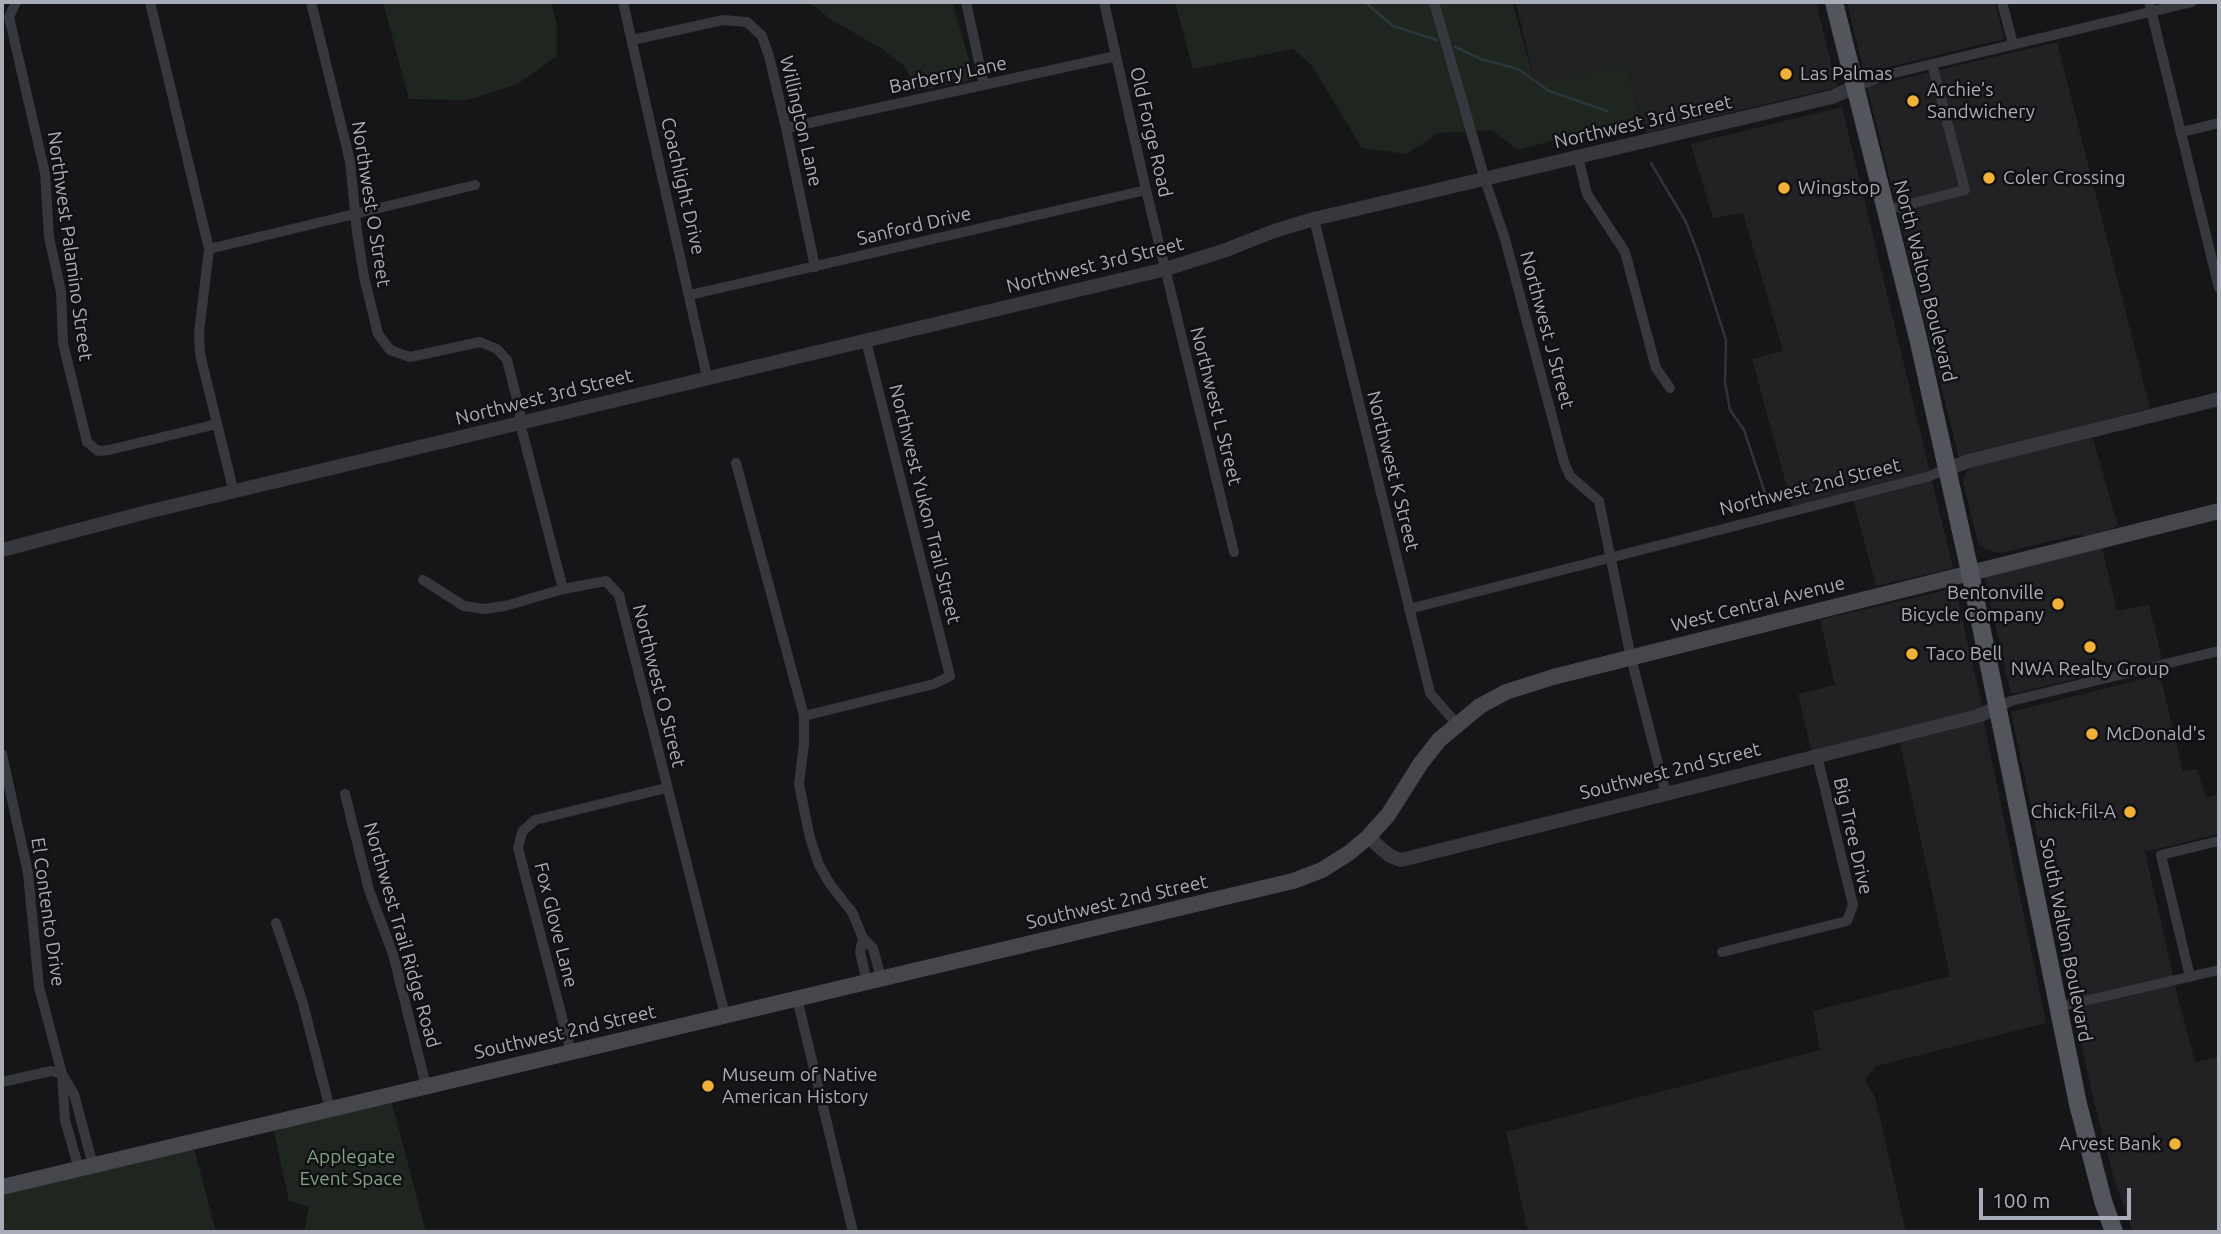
<!DOCTYPE html>
<html>
<head>
<meta charset="utf-8">
<style>
  body { margin:0 }
  #map { position:relative; width:2221px; height:1234px; overflow:hidden; background:#161618; font-family:Ubuntu,sans-serif }
  canvas { display:block }
  .frame { position:absolute; inset:0; border:4px solid #a8adb8; pointer-events:none }
  .scale { position:absolute; left:1979px; top:1188px; width:152px; height:32px; box-sizing:border-box; border:4px solid #a8adb8; border-top:0; padding-left:9px; font-size:21px; line-height:24px; white-space:nowrap; color:#a8adb8; -webkit-text-stroke:5px #111113; paint-order:stroke }
</style>
</head>
<body>
<div id="map">
<canvas width="2221" height="1234"></canvas>
<div class="frame"></div>
<div class="scale">100 m</div>
</div>
<script>
const ctx = document.querySelector('canvas').getContext('2d');
ctx.lineJoin = 'round';
function paint(path, color) {
  ctx.fillStyle = color;
  ctx.fill(path, 'evenodd');
}
function shape(rows) {
  const path = new Path2D();
  for (const r of rows) {
    path.moveTo(r[0], r[1]);
    for (let i = 2; i < r.length; i += 2) path.lineTo(r[i], r[i + 1]);
  }
  return path;
}
function strokePath(path, color, width, dash) {
  ctx.strokeStyle = color;
  ctx.lineWidth = width;
  ctx.lineCap = dash ? 'butt' : 'round';
  ctx.setLineDash(dash || []);
  ctx.stroke(path);
}
function write(font, color, halo, rows, align = 'center') {
  ctx.font = font + ' Ubuntu,sans-serif';
  ctx.lineWidth = 5;
  ctx.setLineDash([]);
  ctx.textBaseline = 'middle';
  ctx.strokeStyle = halo;
  ctx.fillStyle = color;
  for (const [text, x, y, turn = 0] of rows) {
    ctx.save();
    ctx.translate(x, y);
    ctx.rotate((+turn || 0) * Math.PI / 180);
    ctx.textAlign = isNaN(turn) ? turn : align;
    if (halo) ctx.strokeText(text, 0, 0);
    ctx.fillText(text, 0, 0);
    ctx.restore();
  }
}
const built = shape([
  [1516,2,1816,2,1837,87,1646,133,1626,64,1535,84],
  [1847,2,1995,2,2004,39,1864,73],
  [2057,42,2150,408,1959,458,1867,87],
  [1842,107,1953,568,1876,586,1851,492,1792,506,1752,359,1783,351,1743,213,1713,218,1691,144],
  [2093,438,2118,526,2091,536,2077,535,2001,553,1985,549,1978,543,1963,482,1966,472,1974,466],
  [2102,548,2117,611,2149,604,2162,659,2011,694,1984,575],
  [1955,588,1983,710,1812,753,1798,694,1835,685,1820,620],
  [2160,675,2183,771,2197,769,2206,798,2219,794,2219,834,2145,852,2178,998,2195,1062,2219,1057,2219,1232,2133,1232,2114,1179,2091,1089,2011,712],
  [1984,722,2046,1023,1876,1066,1866,1078,1865,1081,1875,1097,1906,1232,1528,1232,1506,1132,1820,1050,1813,1011,1950,976,1900,743]
]);
const green = shape([
  [383,2,551,2,557,25,557,56,516,85,467,100,409,99],
  [809,2,952,2,975,79,918,91,905,67,881,48,833,21],
  [1175,2,1512,2,1535,84,1626,64,1641,117,1518,150,1491,130,1438,133,1407,154,1362,148,1312,66,1293,49,1193,69],
  [391,1100,426,1232,304,1232,309,1207,289,1201,273,1128],
  [194,1148,216,1232,2,1232,2,1189]
]);
const stream = shape([
  [1365,2,1393,26,1437,40],
  [1455,47,1481,59,1518,69,1549,91,1607,111],
  [1651,163,1686,222,1699,256,1726,340,1725,382,1730,410,1744,430,1768,502]
]);
const minor = shape([
  [16,2,9,17,45,173,49,237,61,292,63,343,87,442,98,451,109,450,217,424],
  [150,2,209,249,199,333,200,354,234,493],
  [311,2,350,161,357,232,364,277,378,334,390,350,410,357,480,342,497,349,507,360,520,411,520,423,563,589],
  [623,2,707,377],
  [966,2,984,85],
  [1104,2,1146,190,1234,552],
  [1434,2,1485,180,1505,239,1564,462,1570,476,1599,501,1631,658,1666,794],
  [2002,2,2013,44],
  [2149,2,2219,288],
  [632,40,723,20,747,22,762,36,769,56,786,128,815,267],
  [1855,87,1886,75,2192,2],
  [786,128,1116,56],
  [2182,132,2219,123],
  [1578,157,1587,194,1625,252,1656,368,1670,388],
  [1886,210,1965,190,1932,64],
  [1314,219,1430,693,1456,723],
  [209,249,475,185],
  [690,295,1146,190],
  [736,463,804,716,804,744,799,784,810,838,819,865,830,884,852,912,863,938,873,948,881,978],
  [423,580,464,606,484,609,505,606,563,589,606,581,619,595,725,1015],
  [1409,609,1927,477,1947,469],
  [1997,708,2011,701,2219,651],
  [804,716,934,684,950,676,866,341],
  [2,754,28,873,39,987,62,1074,51,1071,2,1082],
  [345,794,369,890,393,954,426,1086],
  [276,923,302,1000,330,1109],
  [863,938,860,952,867,982],
  [1722,952,1847,921,1853,905,1817,756],
  [2190,977,2161,855,2219,841],
  [797,998,853,1232],
  [2058,1007,2219,970],
  [571,1052,518,848,522,832,535,820,666,788],
  [79,1169,65,1120,62,1074,74,1094,93,1165]
]);
const tertiary = shape([
  [1947,469,1969,461,2219,399],
  [2,550,147,512,1166,269,1226,250,1274,231,1314,219,1832,97,1855,87],
  [1368,837,1390,856,1401,860,1978,716,1997,708]
]);
const secondary = shape([
  [2,1187,1293,881,1322,870,1349,853,1368,837,1388,815,1421,763,1439,740,1480,706,1506,692,1553,677,2219,511]
]);
const primary = shape([
  [1834,2,1918,338,1970,572,2078,1104,2103,1201,2114,1232]
]);
const markers = [
  [1786,74,7,"#f2b134"],
  [1913,101,7,"#f2b134"],
  [1989,178,7,"#f2b134"],
  [1784,188,7,"#f2b134"],
  [2058,604,7,"#f2b134"],
  [2090,647,7,"#f2b134"],
  [1912,654,7,"#f2b134"],
  [2092,734,7,"#f2b134"],
  [2130,812,7,"#f2b134"],
  [708,1086,7,"#f2b134"],
  [2175,1144,7,"#f2b134"]
];
const poiNames = [
  ["Las Palmas",1800,74],
  ["Archie’s",1927,90],
  ["Sandwichery",1927,112],
  ["Coler Crossing",2003,178],
  ["Wingstop",1798,188],
  ["Bentonville",2044,593,"right"],
  ["Bicycle Company",2044,615,"right"],
  ["Taco Bell",1926,654],
  ["NWA Realty Group",2090,669,"center"],
  ["McDonald's",2106,734],
  ["Chick-fil-A",2116,812,"right"],
  ["Museum of Native",722,1075],
  ["American History",722,1097],
  ["Arvest Bank",2161,1144,"right"]
];
const streetNames = [
  ["Barberry Lane",948,75,-12],
  ["Willington Lane",801,121,77],
  ["Northwest 3rd Street",1643,122,-13],
  ["Old Forge Road",1151,132,77],
  ["Coachlight Drive",683,186,77],
  ["Northwest O Street",371,204,81],
  ["Sanford Drive",914,226,-13],
  ["Northwest Palamino Street",70,246,82],
  ["Northwest 3rd Street",1095,265,-14],
  ["North Walton Boulevard",1925,281,76],
  ["Northwest J Street",1547,330,75],
  ["Northwest 3rd Street",544,397,-14],
  ["Northwest L Street",1216,406,76],
  ["Northwest K Street",1393,471,76],
  ["Northwest 2nd Street",1810,487,-14],
  ["Northwest Yukon Trail Street",925,504,76],
  ["West Central Avenue",1758,604,-14],
  ["Northwest O Street",659,686,76],
  ["Southwest 2nd Street",1670,771,-14],
  ["Big Tree Drive",1853,836,77],
  ["Southwest 2nd Street",1117,902,-13],
  ["El Contento Drive",48,912,82],
  ["Fox Glove Lane",556,925,76],
  ["Northwest Trail Ridge Road",402,935,74],
  ["South Walton Boulevard",2066,940,79],
  ["Southwest 2nd Street",565,1032,-13]
];
const parkNames = [
  ["Applegate",351,1157],
  ["Event Space",351,1179]
];
paint(built, '#222225');
paint(green, '#1e261f');
strokePath(stream, '#2c353c', 2.5);
strokePath(minor, '#37383d', 10);
strokePath(tertiary, '#37383d', 14);
strokePath(secondary, '#45474d', 16);
strokePath(primary, '#53555c', 18);
for (const [x, y, r, color] of markers) {
  const dot = new Path2D();
  dot.arc(x, y, r, 0, 2 * Math.PI);
  ctx.fillStyle = color;
  ctx.fill(dot);
  strokePath(dot, '#111113', 2.5);
}
write('19px', '#a8adb8', '#111113', poiNames, 'left');
write('19px', '#a8adb8', '#111113', streetNames);
write('19px', '#7fa381', '#111113', parkNames);
</script>
</body>
</html>
